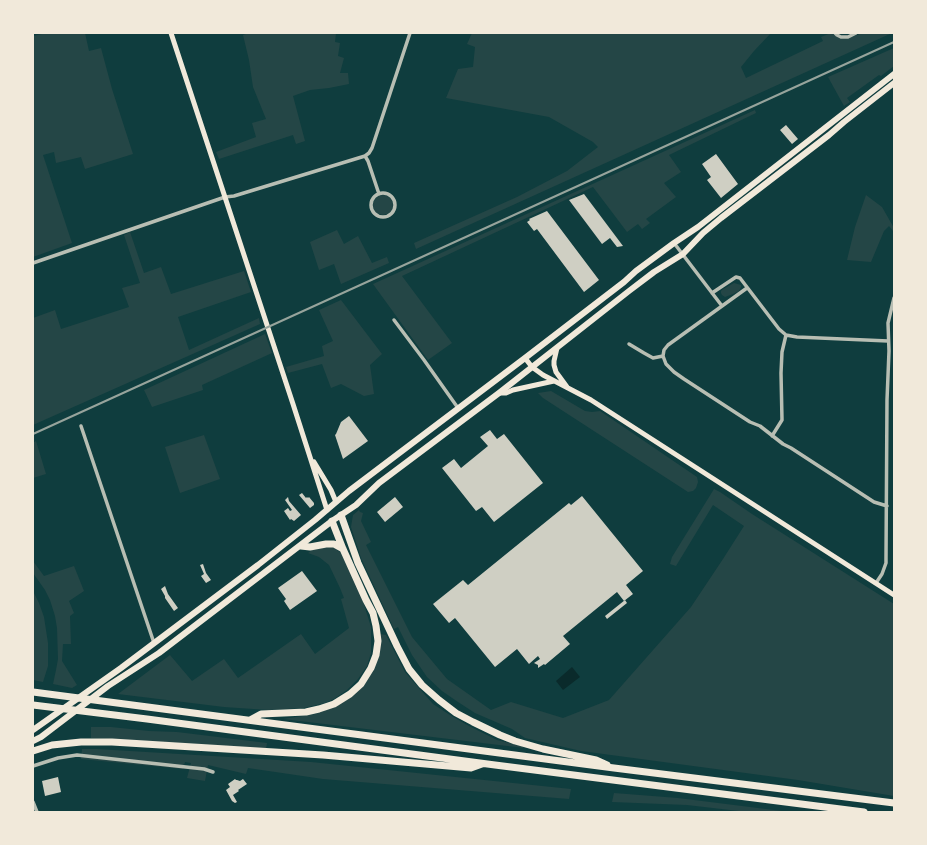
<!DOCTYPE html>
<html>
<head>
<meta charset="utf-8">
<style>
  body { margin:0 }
  #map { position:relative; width:927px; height:845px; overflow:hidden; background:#0f3d3e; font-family:"Alegreya Sans",sans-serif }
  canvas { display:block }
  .frame { position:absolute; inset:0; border:34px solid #f1e9da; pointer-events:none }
</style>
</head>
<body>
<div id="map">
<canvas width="927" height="845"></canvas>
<div class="frame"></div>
</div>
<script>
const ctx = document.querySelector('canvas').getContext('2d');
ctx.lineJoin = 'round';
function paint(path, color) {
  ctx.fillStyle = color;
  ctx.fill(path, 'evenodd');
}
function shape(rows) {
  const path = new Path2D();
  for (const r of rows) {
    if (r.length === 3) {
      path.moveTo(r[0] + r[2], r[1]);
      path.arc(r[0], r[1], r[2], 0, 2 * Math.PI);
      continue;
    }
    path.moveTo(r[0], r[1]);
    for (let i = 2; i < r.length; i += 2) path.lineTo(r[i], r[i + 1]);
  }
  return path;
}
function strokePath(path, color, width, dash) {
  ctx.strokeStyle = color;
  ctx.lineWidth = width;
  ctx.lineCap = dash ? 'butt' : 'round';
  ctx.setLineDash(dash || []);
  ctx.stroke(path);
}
const green = shape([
  [46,33,85,33,89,51,101,48,112,89,133,154,85,169,81,157,56,163,54,152,43,155,72,243,33,257,33,36],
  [249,33,336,33,335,42,340,43,338,56,344,58,340,73,348,73,349,84,329,88,310,90,293,96,305,141,296,144,293,135,219,159,216,152,256,137,252,123,266,119,253,87,249,60,243,35],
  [472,33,771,33,754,51,741,67,746,78,823,41,821,37,831,33,842,39,847,39,862,33,892,33,416,249,414,243,517,197,567,171,598,147,593,142,549,117,446,98,458,69,473,67,475,47,467,44],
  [894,48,894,66,881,76,879,75,847,98,850,102,844,106,828,77],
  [755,110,756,113,669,155,681,172,664,183,676,197,646,219,650,223,642,229,638,224,627,232,593,187,402,276,452,343,428,360,373,284],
  [866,195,882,207,894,228,894,231,893,231,889,226,884,231,871,262,847,260,855,227],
  [383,205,10],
  [337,230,344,244,358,236,372,263,387,257,389,263,341,284,334,264,319,270,310,242],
  [130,232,144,273,161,267,171,294,244,271,251,292,178,317,189,350,259,318,260,324,33,425,33,318,55,310,61,329,129,307,122,288,140,283,124,235],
  [734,283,741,285,741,287,739,291,733,294,725,297,722,295,721,293,721,291,723,289],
  [341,300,382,354,370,365,374,394,364,396,341,384,331,388,322,364,288,373,286,367,324,356,322,346,333,341,319,310],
  [265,334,272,353,202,385,203,390,152,407,144,390],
  [551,391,585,411,592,412,600,411,697,477,698,482,696,488,693,491,688,492,543,398,538,393],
  [204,435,220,479,180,493,165,447],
  [36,441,46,474,33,478,33,443],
  [714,489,720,492,752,514,894,604,894,796,798,780,581,751,525,738,512,729,475,713,458,702,442,691,427,677,412,655,398,627,394,629,361,558,351,527,353,515,359,510,360,512,363,513,361,521,371,542,366,545,412,637,447,679,491,710,511,702,563,718,609,700,691,607,723,559,744,526,713,505,676,566,670,564,672,557],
  [332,546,341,553,360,592,371,627,371,653,367,666,358,679,347,690,334,699,325,703,304,708,268,710,224,707,118,694,170,655,192,681,224,659,238,678,301,634,315,654,349,628,341,599,344,598,340,588,329,565,319,557,308,553,312,550],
  [33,561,44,576,74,566,84,591,69,601,74,613,70,616,71,644,63,644,62,661,77,685,72,688,53,684,56,670,58,659,57,628,55,616,50,600,45,590,33,573],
  [33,591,39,603,44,617,48,643,48,666,43,682,33,680],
  [380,634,386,635,405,672,433,704,450,715,469,726,497,740,522,746,524,748,283,719,315,714,338,705,358,691,372,673,380,651],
  [91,727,111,727,149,731,177,732,267,743,266,749,199,744,91,738],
  [82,749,97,749,311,762,571,789,569,799,323,779,248,768,246,774,208,765,205,781,187,778,191,763,185,762,183,769,81,759],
  [614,793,678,798,790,812,747,812,687,805,612,802]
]);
const water = shape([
  [572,667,580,677,563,690,556,681]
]);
const building = shape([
  [786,125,798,139,792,144,780,130],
  [716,154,738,184,721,198,707,180,711,177,702,164],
  [584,194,623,246,617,247,610,238,602,244,569,200],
  [547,211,599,280,584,292,537,229,534,231,527,222,530,220,529,219],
  [349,416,368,441,343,459,335,435,336,434,341,422],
  [490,430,497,439,504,434,543,483,494,522,482,507,476,511,442,468,454,459,461,468,488,446,480,437],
  [302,493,306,498,307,497,308,498,309,497,314,503,314,505,310,508,299,495],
  [582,496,643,571,626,585,633,594,624,601,617,592,563,636,570,644,545,665,544,664,538,668,538,665,534,663,540,659,538,656,529,664,517,649,495,667,455,618,449,623,433,604,463,580,468,585,569,503,571,505],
  [288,497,289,501,301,515,294,521,291,519,290,520,284,511,288,508,290,511,292,510,285,500],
  [395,497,403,507,385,522,377,512],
  [203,564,206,573,211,580,206,583,201,576,204,574,200,565],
  [302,571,317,591,290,610,284,601,286,599,278,588],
  [165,586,168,594,178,608,174,611,165,598,165,596,161,589],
  [625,600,627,603,607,619,605,616],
  [58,777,61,792,45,796,42,781],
  [235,779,236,780,237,780,240,781,243,779,247,784,238,790,239,791,233,795,237,802,235,803,232,801,226,790,230,787,228,784]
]);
const minor = shape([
  [835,33,837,35,841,37,848,37,856,33],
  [365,156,368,161,379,194],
  [383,205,12],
  [674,243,722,306],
  [33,263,225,197,234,196,365,156,369,153,372,148,410,33],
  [747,288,668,345,664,350,663,356,666,364,674,372,684,379,750,422,760,426,783,444,791,448,874,502,887,506],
  [712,293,736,277,740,278,779,329,786,335,797,337,888,341],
  [394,320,424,360,458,408],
  [629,344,644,353,653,358,663,356],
  [81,426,154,643],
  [772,436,782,420,781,373,782,352,786,335],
  [876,583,882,574,886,563,886,558,887,400,889,351,888,323,894,298],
  [33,766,58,758,77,755,204,769,213,772],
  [33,802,37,812]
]);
const secondary = shape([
  [171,33,293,404,327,510],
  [557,348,554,361,554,365,556,372,567,387],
  [525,358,532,367,543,375,591,400,894,595],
  [499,393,506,393,513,390,554,381],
  [314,462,331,490,336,502]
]);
const primary = shape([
  [33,730,121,668,258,565,315,520,349,491,525,358,624,282,636,271,674,243,698,227,894,74],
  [33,741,41,737,108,686,159,653,332,521,356,505,379,483,499,393,629,291,654,272,683,254,703,233,721,218,829,135,844,122,894,83]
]);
const motorway = shape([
  [341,515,358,563,397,646,409,669,422,685,439,700,456,713,473,722,500,735,515,741,543,749,596,760,607,765],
  [301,546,310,547,326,544,334,544,343,549],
  [33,692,614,768,894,803],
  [33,705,147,719,495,765,864,812],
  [250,720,261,714,306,712,319,709,334,704,350,694,361,684,371,668,376,655,378,641,376,626,373,613,366,600,343,549,332,521],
  [33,751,52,745,81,742,112,742,323,755,471,768,482,764]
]);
const rail = shape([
  [33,434,894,42]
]);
paint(green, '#244646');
paint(water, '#0a2a2b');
paint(building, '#cfcfc3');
strokePath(minor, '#b8beb3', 3.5);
strokePath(secondary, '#f1e9da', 5);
strokePath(primary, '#f1e9da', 6);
strokePath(motorway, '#f1e9da', 7);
strokePath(rail, '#97a49c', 2);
</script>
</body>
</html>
